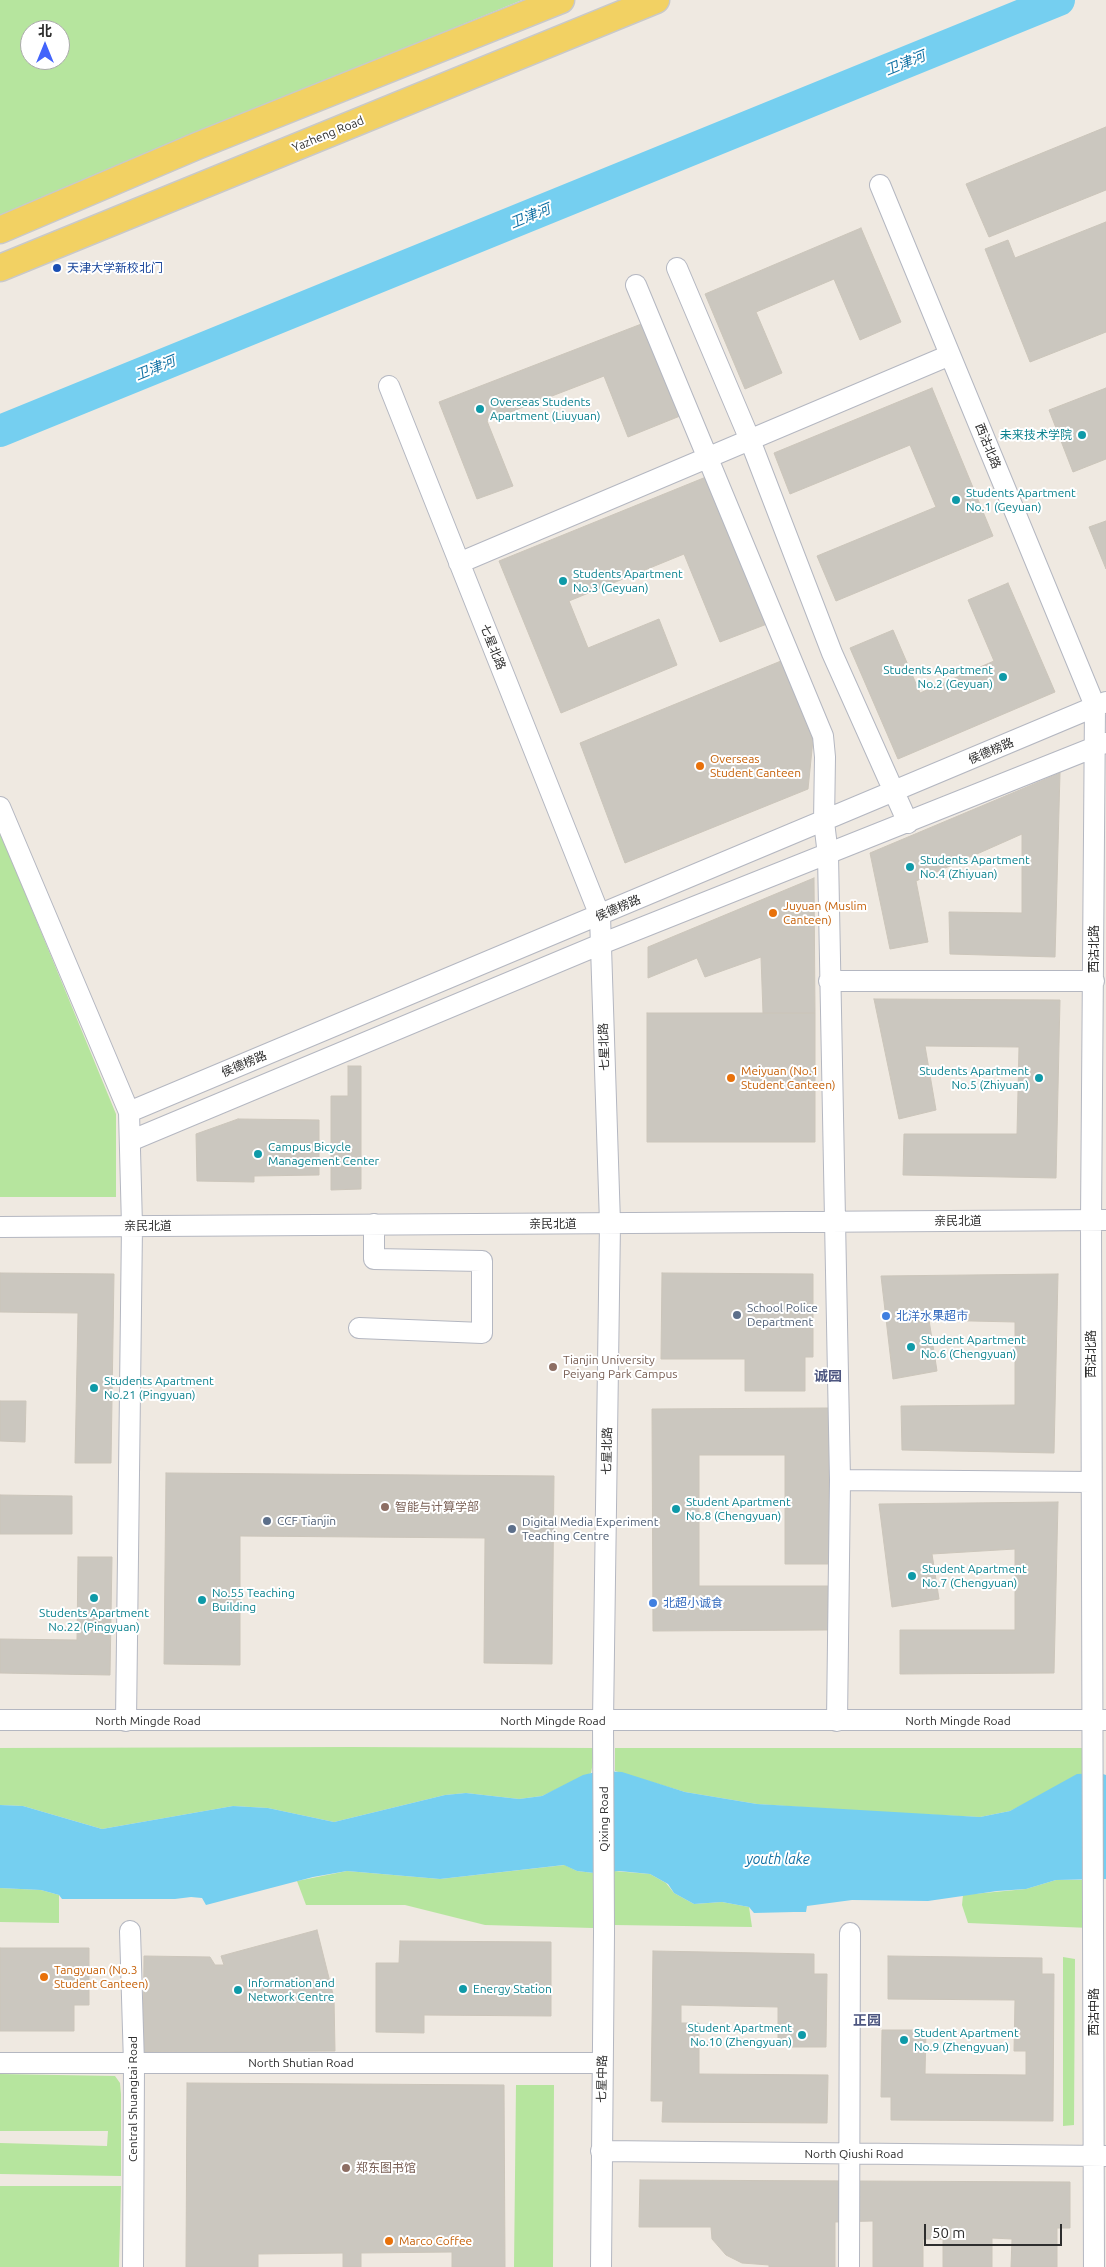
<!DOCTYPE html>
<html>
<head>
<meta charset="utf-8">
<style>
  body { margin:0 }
  #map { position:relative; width:1106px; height:2267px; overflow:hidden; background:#efe9e1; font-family:Ubuntu,"Noto Sans SC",sans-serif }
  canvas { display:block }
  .north { position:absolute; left:20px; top:20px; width:50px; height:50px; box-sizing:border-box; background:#fff; border:1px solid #ababab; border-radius:50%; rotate:0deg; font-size:14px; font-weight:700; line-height:20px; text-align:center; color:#2e2e2e }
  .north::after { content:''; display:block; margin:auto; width:18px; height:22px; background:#4264fb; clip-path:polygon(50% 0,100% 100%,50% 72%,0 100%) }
  .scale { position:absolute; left:924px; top:2224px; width:138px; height:22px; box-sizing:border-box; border:2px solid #2e2e2e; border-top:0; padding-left:6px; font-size:15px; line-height:18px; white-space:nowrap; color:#2e2e2e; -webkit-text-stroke:4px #fff; paint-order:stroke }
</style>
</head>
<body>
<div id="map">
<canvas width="1106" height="2267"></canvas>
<div class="north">北</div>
<div class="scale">50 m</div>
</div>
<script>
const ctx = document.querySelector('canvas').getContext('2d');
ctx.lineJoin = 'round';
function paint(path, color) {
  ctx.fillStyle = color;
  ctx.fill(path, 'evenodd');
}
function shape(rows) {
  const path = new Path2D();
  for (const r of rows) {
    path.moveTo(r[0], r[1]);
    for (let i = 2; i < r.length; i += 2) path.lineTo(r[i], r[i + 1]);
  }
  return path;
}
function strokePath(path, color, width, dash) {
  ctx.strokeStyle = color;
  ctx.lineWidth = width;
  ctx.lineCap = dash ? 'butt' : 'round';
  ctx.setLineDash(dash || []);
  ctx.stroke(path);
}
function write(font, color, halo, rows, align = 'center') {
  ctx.font = font + ' Ubuntu,"Noto Sans SC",sans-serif';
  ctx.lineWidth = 4;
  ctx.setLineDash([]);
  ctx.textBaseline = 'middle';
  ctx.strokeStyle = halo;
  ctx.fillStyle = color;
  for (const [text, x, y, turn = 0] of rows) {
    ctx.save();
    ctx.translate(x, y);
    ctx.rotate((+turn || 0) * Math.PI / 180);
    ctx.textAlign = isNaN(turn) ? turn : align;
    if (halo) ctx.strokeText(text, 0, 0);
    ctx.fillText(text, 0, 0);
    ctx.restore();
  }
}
const green = shape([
  [0,0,522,0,0,215],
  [30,30,60,30,60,60,30,60],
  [0,832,116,1114,116,1197,0,1197],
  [351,1747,593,1748,594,1757,591,1773,542,1796,519,1799,466,1793,445,1795,334,1822,268,1808,233,1806,102,1829,23,1806,0,1805,0,1748],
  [615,1748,1089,1748,1088,1774,1010,1811,980,1817,874,1812,757,1804,685,1792,615,1771],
  [565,1865,577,1871,594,1873,593,1928,485,1925,405,1905,306,1905,297,1881,347,1871,440,1879],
  [614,1871,650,1874,666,1883,674,1893,694,1904,722,1902,749,1907,752,1927,614,1925],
  [1056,1880,1090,1880,1090,1928,968,1923,962,1905,963,1895,1026,1889],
  [0,1888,41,1890,59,1895,59,1923,0,1922],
  [1063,1957,1075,1959,1074,2125,1063,2126],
  [0,2074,115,2076,120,2083,121,2094,121,2176,0,2174,0,2143,107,2146,108,2131,0,2131],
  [516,2085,554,2085,553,2267,514,2267],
  [0,2186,121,2186,119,2267,0,2267]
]);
const water = shape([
  [600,1771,622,1772,685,1792,757,1804,980,1817,1010,1811,1077,1774,1100,1773,1106,1775,1106,1879,1056,1880,1026,1889,997,1891,928,1901,852,1900,807,1906,806,1912,794,1912,754,1913,749,1907,722,1902,694,1904,674,1893,668,1884,650,1874,619,1871,594,1873,577,1871,564,1865,440,1879,347,1871,313,1877,206,1905,202,1898,191,1897,175,1899,62,1899,59,1895,41,1890,0,1888,0,1805,23,1806,102,1829,233,1806,268,1808,334,1822,445,1795,466,1793,519,1799,542,1796,583,1775]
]);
const river = shape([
  [0,431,1059,0]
]);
const building = shape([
  [1106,127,1106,190,989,237,966,184,1106,127],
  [1106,222,1106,332,1030,362,985,249,1008,240,1015,258,1106,222],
  [861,228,901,322,860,340,834,279,756,312,782,373,745,389,705,294,861,228],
  [644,323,680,416,628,437,604,376,487,421,513,486,477,499,439,402,644,323],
  [932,388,993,536,836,601,817,556,936,507,910,445,790,494,774,453,932,388],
  [1106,388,1106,459,1073,472,1049,410,1106,388],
  [706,477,767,624,720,642,684,554,569,601,588,648,659,619,677,665,561,713,499,561,706,477],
  [1106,521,1106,569,1089,527,1106,521],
  [1008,583,1055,692,898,759,850,648,893,630,920,693,994,661,968,600,1008,583],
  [781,661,813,740,808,789,625,863,580,743,781,661],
  [1060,773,1055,957,950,954,949,912,1022,913,1022,834,916,881,928,942,890,949,870,853,1060,773],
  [814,878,815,1013,763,1013,761,957,705,977,697,958,648,978,648,947,814,878],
  [874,999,1060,1000,1056,1178,903,1175,904,1134,1017,1134,1019,1047,925,1046,936,1110,899,1119,874,999],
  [647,1013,815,1013,815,1142,647,1142,647,1013],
  [348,1066,361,1066,361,1189,331,1190,331,1096,348,1096,348,1066],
  [238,1119,319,1120,319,1175,254,1176,254,1182,197,1181,196,1134,238,1119],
  [0,1273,114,1274,111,1463,75,1463,78,1313,0,1312,0,1273],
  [662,1273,813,1274,813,1357,805,1357,805,1391,745,1391,745,1359,661,1359,662,1273],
  [1058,1274,1054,1453,902,1450,901,1406,1015,1405,1015,1322,929,1320,937,1371,893,1379,881,1276,1058,1274],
  [0,1401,26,1401,25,1442,0,1441,0,1401],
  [829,1408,829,1564,785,1564,785,1455,699,1455,699,1586,828,1586,828,1630,653,1631,652,1409,829,1408],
  [166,1473,554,1476,552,1664,484,1663,485,1538,240,1536,240,1665,164,1664,166,1473],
  [0,1495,72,1496,72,1534,0,1534,0,1495],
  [1058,1502,1054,1673,900,1674,900,1630,1015,1630,1015,1549,932,1554,939,1599,892,1607,879,1504,1058,1502],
  [78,1557,112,1557,110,1675,0,1673,0,1639,77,1640,78,1557],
  [317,1930,334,1998,335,2051,143,2052,144,1956,210,1957,215,1965,224,1965,221,1956,317,1930],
  [400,1941,551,1942,551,2016,424,2015,424,2033,376,2032,376,1963,399,1963,400,1941],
  [0,1948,89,1948,89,2005,74,2005,74,2031,0,2031,0,1948],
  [653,1951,814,1954,814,1974,827,1974,826,2047,778,2047,778,2007,681,2005,681,2023,699,2023,699,2074,828,2075,827,2123,662,2122,663,2101,651,2101,653,1951],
  [888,1956,1042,1958,1042,1974,1054,1974,1053,2121,891,2120,891,2097,881,2097,882,2030,926,2030,925,2074,1026,2075,1026,2051,1014,2051,1015,2000,888,1999,888,1956],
  [187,2083,504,2085,505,2267,452,2267,452,2252,361,2253,361,2267,343,2267,343,2253,258,2254,258,2267,186,2267,187,2083],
  [640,2180,1070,2182,1070,2228,1057,2228,1057,2267,1011,2267,1012,2239,992,2238,992,2267,943,2267,943,2239,923,2239,923,2267,873,2267,873,2221,835,2222,835,2267,769,2267,769,2265,742,2263,726,2255,712,2239,711,2227,639,2227,640,2180]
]);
const minor = shape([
  [880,185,1095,706,1091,1221,1094,2267],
  [677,268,750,440,832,653,908,823],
  [636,285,823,736,825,757,824,822,828,855,840,1480,837,1721],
  [389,386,600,916,610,1223,603,1721,604,1933,601,2267],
  [459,563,950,355],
  [0,807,129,1112,132,1226,126,1721],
  [829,981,1094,981],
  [129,1112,1106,702],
  [130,1141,601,944,1105,743],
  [0,1227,1106,1220],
  [359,1328,482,1333,482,1261,374,1259,374,1224],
  [840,1480,1091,1482],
  [0,1720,1106,1720],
  [130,1931,134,2064,133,2267],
  [0,2063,602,2063],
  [601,2151,1106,2156],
  [849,2267,850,1933]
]);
const major = shape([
  [0,230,197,146,561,0],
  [0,268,656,0]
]);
const markers = [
  [57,268,5,"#1a4fb4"],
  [480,409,5,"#0f9aa8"],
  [1082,435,5,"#0f9aa8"],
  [956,500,5,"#0f9aa8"],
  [563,581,5,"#0f9aa8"],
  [1003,677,5,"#0f9aa8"],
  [700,766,5,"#e8710a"],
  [910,867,5,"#0f9aa8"],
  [773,913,5,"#e8710a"],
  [731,1078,5,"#e8710a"],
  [1039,1078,5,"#0f9aa8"],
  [258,1154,5,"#0f9aa8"],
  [737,1315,5,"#5c6f8a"],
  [886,1316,5,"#3f7fe0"],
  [911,1347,5,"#0f9aa8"],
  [553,1367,5,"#8d6e63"],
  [94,1388,5,"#0f9aa8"],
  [385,1507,5,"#8d6e63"],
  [676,1509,5,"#0f9aa8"],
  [267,1521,5,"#5c6f8a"],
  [512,1529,5,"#5c6f8a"],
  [912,1576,5,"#0f9aa8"],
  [94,1598,5,"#0f9aa8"],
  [202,1600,5,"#0f9aa8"],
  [653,1603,5,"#3f7fe0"],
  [44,1977,5,"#e8710a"],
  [463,1989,5,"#0f9aa8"],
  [238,1990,5,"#0f9aa8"],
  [802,2035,5,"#0f9aa8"],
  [904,2040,5,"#0f9aa8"],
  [346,2168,5,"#8d6e63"],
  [389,2241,5,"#e8710a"]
];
const streetNames = [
  ["Yazheng Road",328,134,-22],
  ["西沽北路",988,446,68],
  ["七星北路",493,647,68],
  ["侯德榜路",991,751,-23],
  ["侯德榜路",618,908,-23],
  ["西沽北路",1094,949,-90],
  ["七星北路",604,1047,-92],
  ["侯德榜路",244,1064,-23],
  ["亲民北道",958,1221],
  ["亲民北道",553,1224],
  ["亲民北道",148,1226],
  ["西沽北路",1091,1354,-90],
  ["七星北路",607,1451,-89],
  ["North Mingde Road",148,1721],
  ["North Mingde Road",553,1721],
  ["North Mingde Road",958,1721],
  ["Qixing Road",604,1819,-90],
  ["西沽中路",1094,2012,-90],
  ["North Shutian Road",301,2063],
  ["七星中路",602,2079,-89],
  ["Central Shuangtai Road",133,2099,-90],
  ["North Qiushi Road",854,2154]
];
const transitNames = [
  ["天津大学新校北门",67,268]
];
const cultureNames = [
  ["Overseas Students",490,402],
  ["Apartment (Liuyuan)",490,416],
  ["未来技术学院",1072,435,"right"],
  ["Students Apartment",966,493],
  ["No.1 (Geyuan)",966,507],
  ["Students Apartment",573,574],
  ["No.3 (Geyuan)",573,588],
  ["Students Apartment",993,670,"right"],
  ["No.2 (Geyuan)",993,684,"right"],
  ["Students Apartment",920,860],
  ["No.4 (Zhiyuan)",920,874],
  ["Students Apartment",1029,1071,"right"],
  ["No.5 (Zhiyuan)",1029,1085,"right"],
  ["Campus Bicycle",268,1147],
  ["Management Center",268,1161],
  ["Student Apartment",921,1340],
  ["No.6 (Chengyuan)",921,1354],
  ["Students Apartment",104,1381],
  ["No.21 (Pingyuan)",104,1395],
  ["Student Apartment",686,1502],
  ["No.8 (Chengyuan)",686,1516],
  ["Student Apartment",922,1569],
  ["No.7 (Chengyuan)",922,1583],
  ["No.55 Teaching",212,1593],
  ["Building",212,1607],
  ["Students Apartment",94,1613,"center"],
  ["No.22 (Pingyuan)",94,1627,"center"],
  ["Information and",248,1983],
  ["Network Centre",248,1997],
  ["Energy Station",473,1989],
  ["Student Apartment",792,2028,"right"],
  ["No.10 (Zhengyuan)",792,2042,"right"],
  ["Student Apartment",914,2033],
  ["No.9 (Zhengyuan)",914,2047]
];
const foodNames = [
  ["Overseas",710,759],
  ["Student Canteen",710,773],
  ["Juyuan (Muslim",783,906],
  ["Canteen)",783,920],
  ["Meiyuan (No.1",741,1071],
  ["Student Canteen)",741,1085],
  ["Tangyuan (No.3",54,1970],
  ["Student Canteen)",54,1984],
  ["Marco Coffee",399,2241]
];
const serviceNames = [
  ["School Police",747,1308],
  ["Department",747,1322],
  ["CCF Tianjin",277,1521],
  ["Digital Media Experiment",522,1522],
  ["Teaching Centre",522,1536]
];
const shopNames = [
  ["北洋水果超市",896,1316],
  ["北超小诚食",663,1603]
];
const educationNames = [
  ["Tianjin University",563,1360],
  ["Peiyang Park Campus",563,1374],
  ["智能与计算学部",395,1507],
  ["郑东图书馆",356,2168]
];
const waterNames = [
  ["卫津河",905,63,-22],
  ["卫津河",530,216,-22],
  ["卫津河",155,368,-22],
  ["youth lake",778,1859]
];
const neighbourhoodNames = [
  ["诚园",828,1376],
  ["正园",867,2020]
];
paint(green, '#b6e59e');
paint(water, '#75cff0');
strokePath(river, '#75cff0', 32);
paint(building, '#cbc7bf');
strokePath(building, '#cbc5ba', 1);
strokePath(minor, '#b4b7c1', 22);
strokePath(major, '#c9c9c9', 29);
strokePath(minor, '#fff', 20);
strokePath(major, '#f2d163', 26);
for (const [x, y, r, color] of markers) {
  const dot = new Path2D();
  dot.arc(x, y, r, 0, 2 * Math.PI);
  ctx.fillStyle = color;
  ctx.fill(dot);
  strokePath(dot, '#fff', 2);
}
write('12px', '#2e2e2e', '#fff', streetNames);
write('12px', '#164399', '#fff', transitNames, 'left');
write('12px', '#0d838f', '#fff', cultureNames, 'left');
write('12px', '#c56008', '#fff', foodNames, 'left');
write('12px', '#4e5e75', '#fff', serviceNames, 'left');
write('12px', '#366cbe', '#fff', shopNames, 'left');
write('12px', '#785e54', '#fff', educationNames, 'left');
write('italic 14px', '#0d6fa3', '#fff', waterNames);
write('bold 14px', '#4d5680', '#fff', neighbourhoodNames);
</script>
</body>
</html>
